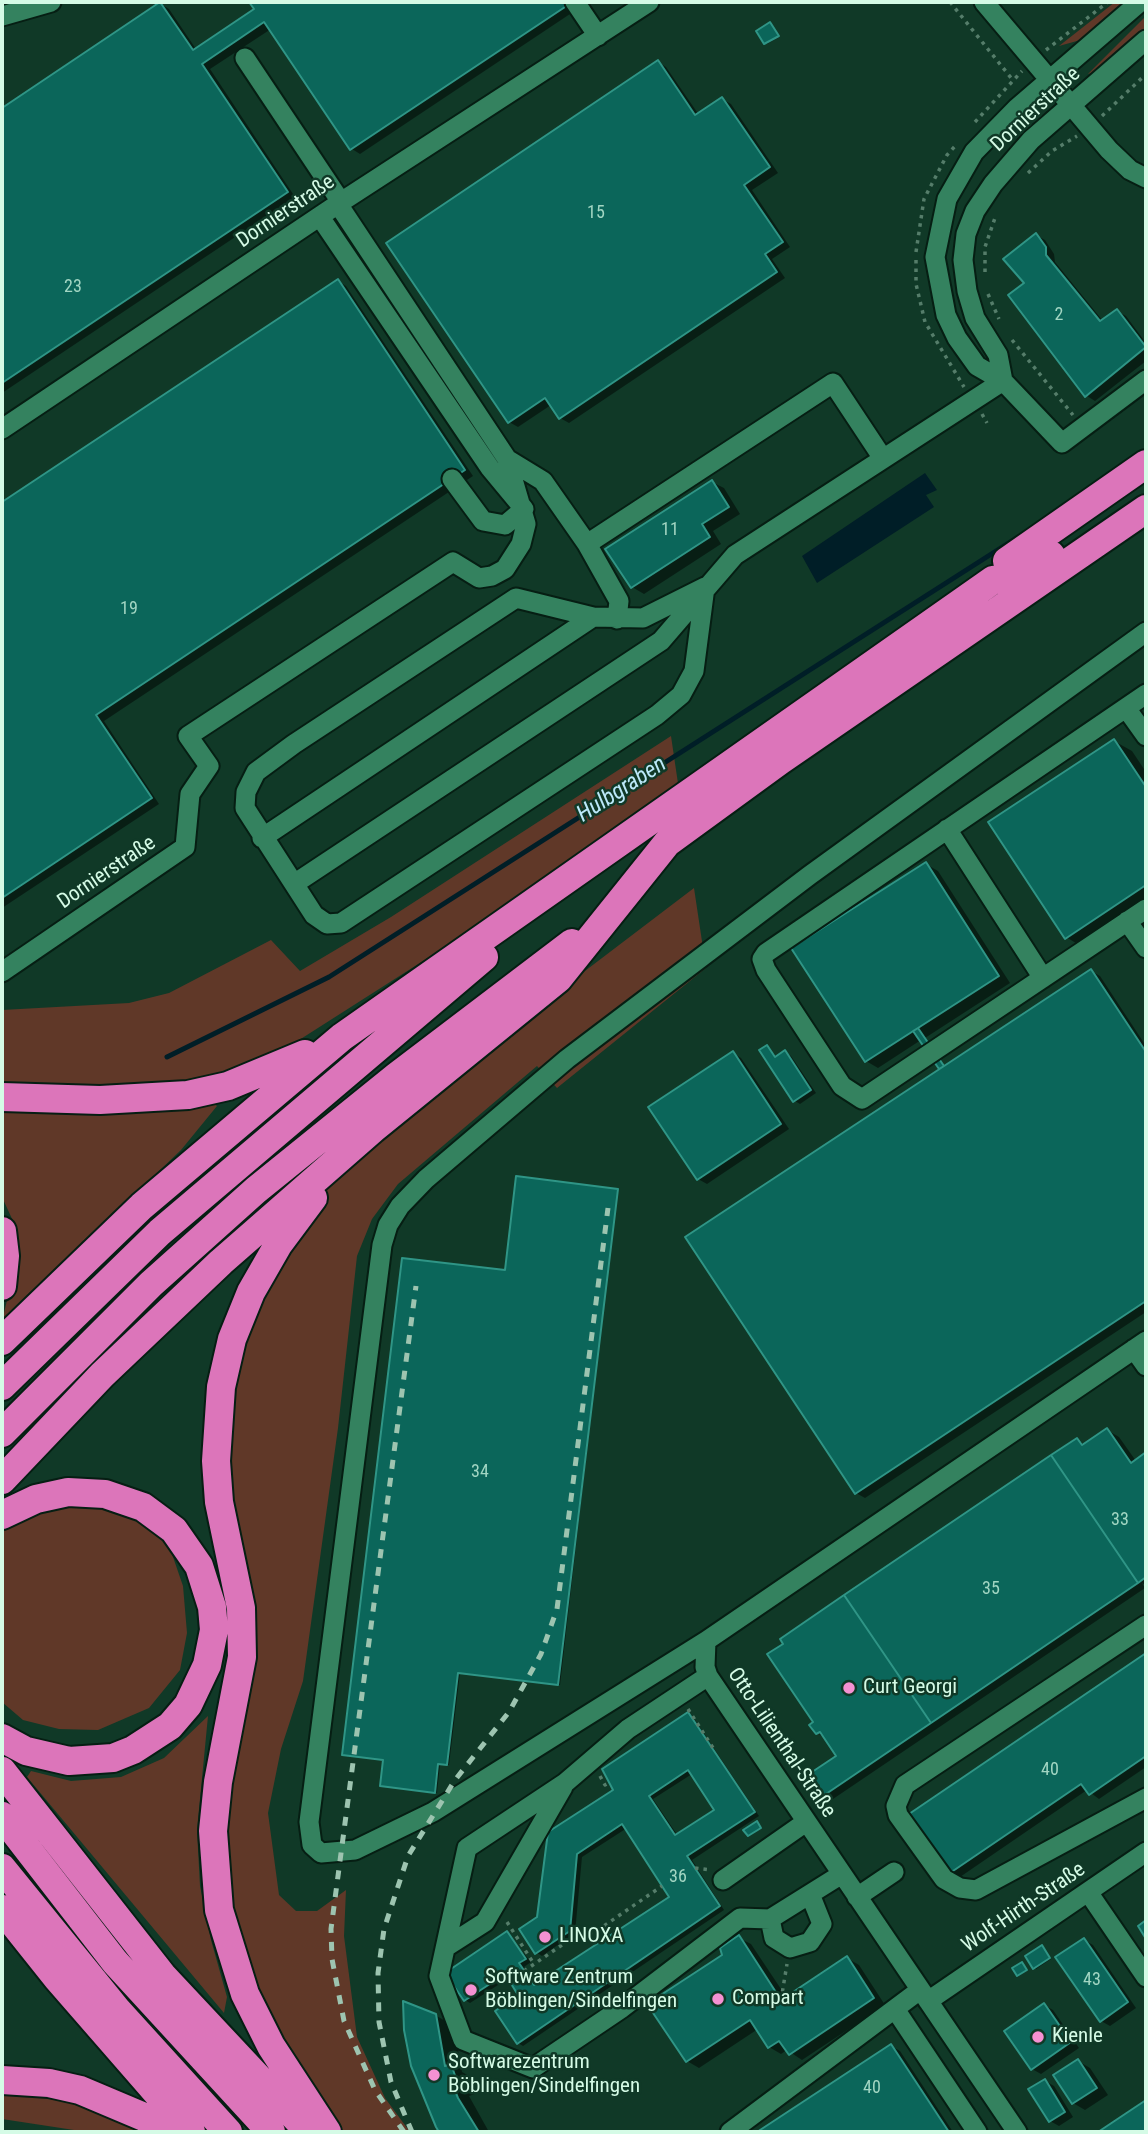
<!DOCTYPE html>
<html>
<head>
<meta charset="utf-8">
<style>
  body { margin:0 }
  #map { position:relative; width:1148px; height:2134px; overflow:hidden; background:#103927; font-family:"Roboto Condensed",sans-serif }
  canvas { display:block }
  .frame { position:absolute; inset:0; border:4px solid #d5fbe6; pointer-events:none }
</style>
</head>
<body>
<div id="map">
<canvas width="1148" height="2134"></canvas>
<div class="frame"></div>
</div>
<script>
const ctx = document.querySelector('canvas').getContext('2d');
ctx.lineJoin = 'round';
function paint(path, color) {
  ctx.fillStyle = color;
  ctx.fill(path, 'evenodd');
}
function shape(rows) {
  const path = new Path2D();
  for (const r of rows) {
    path.moveTo(r[0], r[1]);
    for (let i = 2; i < r.length; i += 2) path.lineTo(r[i], r[i + 1]);
  }
  return path;
}
function strokePath(path, color, width, dash) {
  ctx.strokeStyle = color;
  ctx.lineWidth = width;
  ctx.lineCap = dash ? 'butt' : 'round';
  ctx.setLineDash(dash || []);
  ctx.stroke(path);
}
function write(font, color, halo, rows, align = 'center') {
  ctx.font = font + ' "Roboto Condensed",sans-serif';
  ctx.lineWidth = 5;
  ctx.setLineDash([]);
  ctx.textBaseline = 'middle';
  ctx.strokeStyle = halo;
  ctx.fillStyle = color;
  for (const [text, x, y, turn = 0] of rows) {
    ctx.save();
    ctx.translate(x, y);
    ctx.rotate((+turn || 0) * Math.PI / 180);
    ctx.textAlign = isNaN(turn) ? turn : align;
    if (halo) ctx.strokeText(text, 0, 0);
    ctx.fillText(text, 0, 0);
    ctx.restore();
  }
}
const green = shape([
  [1115,2,1129,2,1084,39,1059,46],
  [1146,16,1146,28,1137,38,1099,71,1088,74],
  [671,736,680,797,296,1042,242,1068,176,1083,133,1087,2,1086,2,1010,129,1003,169,993,271,940,300,971,391,917],
  [694,888,706,968,557,1088,537,1066,398,1184,372,1219,357,1256,338,1428,303,1681,281,1749,268,1813,279,1895,296,1911,317,1911,346,1890,344,1936,357,2037,385,2098,410,2132,346,2132,337,2126,265,2014,225,1887,223,1826,242,1717,224,1448,244,1328,324,1193,360,1155,556,993],
  [211,1101,217,1106,181,1150,2,1321,16,1263,13,1221,2,1197,2,1105],
  [75,1504,121,1511,158,1530,172,1554,183,1586,187,1633,180,1670,149,1708,98,1730,59,1729,23,1720,2,1702,2,1528,36,1512],
  [208,1716,197,1830,200,1886,211,1940,227,1997,224,2013,27,1777,31,1771,71,1781,121,1777,164,1758],
  [2,2086,48,2090,157,2132,87,2132,2,2119]
]);
const water = shape([
  [925,473,937,490,926,495,934,507,817,583,802,556]
]);
const shadow = shape([
  [251,2,570,2,576,10,360,154,352,149,271,29,210,69,295,197,2,393,2,111,161,4,169,9,196,49,256,9],
  [770,24,780,37,767,44,765,43],
  [658,62,666,67,699,115,722,99,731,104,778,173,752,190,790,247,772,259,785,278,569,423,560,418,551,405,518,427,509,422],
  [1036,235,1045,240,1054,254,1055,262,1103,321,1117,311,1126,316,1146,343,1146,361,1095,401,1087,396,1026,283],
  [338,281,346,286,473,476,104,721,159,804,2,908,2,504],
  [712,482,724,488,740,514,713,531,721,544,644,594,632,587],
  [1114,741,1132,751,1146,772,1146,907,1084,948,1066,937],
  [926,864,938,871,1010,983,925,1038,945,1068,1091,971,1100,976,1146,1046,1146,1312,865,1498,856,1493,943,1069,921,1040,878,1068,866,1061],
  [767,1047,777,1057,785,1052,791,1056,816,1093,800,1104,795,1101],
  [733,1053,741,1058,789,1129,707,1184,698,1179],
  [617,1190,560,1685,460,1673,449,1765,440,1764,437,1793,384,1786,385,1760,507,1272],
  [1107,1430,1119,1437,1136,1461,1146,1455,1146,1586,1142,1583,1145,1588,833,1799,825,1794,839,1756,827,1739,817,1733,1077,1440,1086,1445],
  [1146,1655,1146,1767,1099,1799,1087,1790,960,1877,951,1872,912,1815],
  [688,1714,693,1717,759,1816,692,1860,724,1910,523,2046,518,2043,521,1996,509,1978,470,2003,465,2000,507,1933,531,1962,524,1967,536,1985,671,1897,627,1828,582,1857,575,1933,542,1956,536,1952,550,1833,615,1791],
  [692,1774,716,1810,678,1836,653,1799],
  [739,1938,751,1944,787,1998,847,1958,859,1965,885,2005,802,2060,787,2050,781,2054,769,2047,758,2029,699,2068,687,2061,724,1956],
  [1084,1940,1093,1945,1136,2008,1110,2026,1101,2021],
  [1044,1949,1051,1959,1036,1969,1034,1967],
  [1044,2005,1053,2010,1079,2048,1041,2074,1032,2069],
  [435,2015,454,2026,462,2072,469,2076,475,2094,469,2096,489,2132,441,2132,420,2090,409,2049],
  [891,2046,900,2051,953,2132,760,2132],
  [1078,2061,1090,2068,1108,2095,1085,2110,1073,2103],
  [1045,2081,1054,2086,1073,2117,1059,2126,1050,2121]
]);
const stream = shape([
  [167,1057,329,977,1018,537]
]);
const building = shape([
  [160,2,193,50,254,9,249,2,566,2,568,5,350,150,264,22,202,64,288,192,2,383,2,108,160,2],
  [770,22,779,36,764,44,756,31,770,22],
  [658,60,695,115,722,97,770,167,744,185,783,242,765,254,777,272,559,419,545,398,508,423,386,243,658,60],
  [1036,233,1046,247,1046,255,1100,321,1117,309,1146,347,1085,397,1008,295,1024,283,1003,259,1036,233],
  [338,279,465,470,96,715,152,798,2,898,2,502,338,279],
  [712,480,729,507,702,524,710,537,631,588,605,549,712,480],
  [1114,739,1146,787,1146,885,1065,939,988,822,1114,739],
  [926,862,999,976,865,1062,791,948,926,862],
  [1091,969,1146,1052,1146,1301,855,1494,685,1237,1091,969],
  [918,1028,944,1066,939,1069,913,1031,918,1028],
  [767,1045,775,1057,785,1050,811,1090,793,1102,759,1050,767,1045],
  [733,1051,781,1124,697,1180,648,1107,733,1051],
  [516,1176,618,1189,558,1685,458,1673,447,1765,438,1764,435,1793,380,1786,383,1760,342,1755,402,1258,505,1270,516,1176],
  [1107,1428,1131,1463,1146,1452,1146,1577,1138,1583,1051,1455,1077,1438,1082,1445,1107,1428],
  [1051,1455,1138,1583,931,1723,844,1595,1051,1455],
  [844,1595,931,1723,823,1796,809,1774,836,1756,820,1732,816,1734,809,1725,813,1722,767,1654,783,1644,780,1639,844,1595],
  [1146,1653,1146,1756,1089,1795,1081,1784,950,1873,909,1814,1146,1653],
  [688,1712,755,1812,687,1856,720,1906,517,2044,495,2011,518,1995,505,1974,464,2001,445,1973,507,1931,526,1959,519,1963,534,1985,669,1897,622,1824,577,1854,570,1931,535,1954,519,1929,537,1917,548,1832,613,1790,602,1769,688,1712],
  [688,1770,714,1810,675,1835,649,1796,688,1770],
  [757,1821,761,1828,748,1836,743,1830,757,1821],
  [1146,1920,1146,1939,1138,1926,1146,1920],
  [739,1935,781,2000,847,1956,874,1998,789,2055,779,2041,768,2048,750,2020,686,2062,647,2004,722,1955,720,1948,739,1935],
  [1084,1938,1128,2002,1100,2022,1055,1957,1084,1938],
  [1042,1945,1050,1958,1033,1969,1025,1956,1042,1945],
  [1022,1962,1027,1970,1017,1976,1012,1968,1022,1962],
  [403,2001,436,2014,445,2066,451,2064,458,2084,453,2086,458,2098,479,2132,439,2132,436,2127,411,2066,404,2030,403,2001],
  [1044,2003,1071,2042,1031,2070,1004,2031,1044,2003],
  [891,2044,949,2132,757,2132,891,2044],
  [1078,2059,1097,2088,1072,2104,1053,2075,1078,2059],
  [1045,2079,1065,2112,1049,2122,1028,2089,1045,2079],
  [1146,2100,1146,2132,1098,2132,1146,2100]
]);
const path = shape([
  [950,2,1012,79],
  [1046,50,1108,2],
  [1102,116,1146,74],
  [975,122,1022,71],
  [1028,173,1052,151,1077,136],
  [916,252,924,199,947,155,957,144],
  [916,260,916,284,925,322,964,387],
  [985,272,985,247,996,215],
  [988,294,999,319],
  [1012,340,1073,415],
  [982,414,987,423],
  [688,1709,715,1751],
  [600,1776,605,1785,609,1783],
  [695,1868,711,1870],
  [507,1922,534,1964],
  [524,1971,575,1936,595,1932,662,1886],
  [781,2000,787,1964]
]);
const minor = shape([
  [575,2,598,36],
  [984,2,1109,150,1130,170,1146,178],
  [1140,2,1017,108,974,152,947,199,935,257,946,315,957,338,977,366,1003,381,1062,443,1146,380],
  [2,16,51,2],
  [245,58,341,202],
  [338,204,507,459],
  [320,217,490,468,524,509,505,525,483,521,452,479],
  [1003,381,998,355,975,318,967,291,963,260,966,234,975,211,993,184,1031,140,1146,40],
  [2,429,341,202,649,2],
  [587,544,833,383,882,457],
  [705,587,694,671,681,695,657,715,341,923,327,924,314,915,245,808,246,792,256,772,294,744,516,598,593,617,643,618,705,587],
  [1146,694,766,953,762,959,766,970,842,1086,862,1099,1146,909],
  [1126,708,1146,736],
  [947,829,1043,978],
  [262,838,593,617],
  [294,884,661,641,735,555,1003,381],
  [1127,921,1146,948],
  [2,972,185,847,190,794,209,766,188,736,453,562,479,578,492,576,505,569,521,544,526,524,507,459,543,481,587,544,619,601,617,619],
  [1134,1349,1146,1366],
  [1146,1625,905,1785,896,1806,898,1815,944,1879,960,1888,976,1890,1146,1798],
  [706,1641,433,1812,355,1850,321,1853,312,1845,309,1822,382,1245,388,1225,400,1206,426,1179,567,1059,810,875,1146,632],
  [708,1676,628,1729,565,1783,467,1848,439,1976,463,2040,533,2068,622,2008,740,1918,770,1919,842,1874],
  [723,1880,806,1822],
  [1088,1892,1146,1977],
  [857,1897,894,1872],
  [770,1919,774,1938,790,1948,810,1942,822,1924,810,1894],
  [446,1947,485,1922,563,1787],
  [928,2001,1146,1852],
  [895,2009,977,2132],
  [730,2132,920,1990],
  [1017,2132,708,1676,705,1667,706,1641,1146,1341]
]);
const highway = shape([
  [1007,561,1146,464],
  [2,1097,100,1100,188,1095,228,1086,305,1054],
  [313,1198,278,1245,251,1292,232,1339,221,1387,216,1461,219,1502,241,1608,242,1657,218,1782,213,1831,219,1910,245,1994,271,2046,327,2132],
  [2,1231,5,1256,2,1286],
  [2,1341,142,1206,342,1037,993,580,1012,578,1051,555],
  [2,1386,160,1232,484,957],
  [2,1433,151,1284,256,1190,397,1076,572,943],
  [2,1480,102,1375,221,1262,373,1129,558,979,667,843,781,760,1146,509],
  [2,1515,36,1499,68,1492,105,1494,143,1507,174,1530,199,1566,212,1607,214,1630,207,1665,188,1705,170,1726,133,1750,113,1758,69,1761,26,1751,2,1738],
  [2,1771,162,1975,309,2132],
  [2,1816,115,1962,271,2132],
  [2,1868,118,2011,228,2132],
  [2,1909,57,1978,191,2132],
  [2,2080,49,2083,80,2090,144,2117,166,2132]
]);
const rail = shape([
  [404,2132,375,2090,344,2021,332,1959,331,1929,416,1286],
  [412,2132,391,2082,379,2022,378,1973,384,1929,408,1856,455,1780,509,1712,541,1654,557,1609,608,1208]
]);
const markers = [
  [849,1688,7,"#f591d2"],
  [545,1937,7,"#f591d2"],
  [471,1990,7,"#f591d2"],
  [718,1999,7,"#f591d2"],
  [1038,2037,7,"#f591d2"],
  [434,2075,7,"#f591d2"]
];
const numberNames = [
  ["15",596,213],
  ["23",73,287],
  ["2",1059,315],
  ["11",670,530],
  ["19",129,609],
  ["34",480,1472],
  ["33",1120,1520],
  ["35",991,1589],
  ["40",1050,1770],
  ["36",678,1877],
  ["43",1092,1980],
  ["40",872,2088]
];
const streetNames = [
  ["Dornierstraße",1036,110,-43],
  ["Dornierstraße",286,212,-34],
  ["Dornierstraße",107,873,-34],
  ["Otto-Lilienthal-Straße",781,1743,56],
  ["Wolf-Hirth-Straße",1024,1908,-34]
];
const poiNames = [
  ["Curt Georgi",863,1688],
  ["LINOXA",559,1937],
  ["Software Zentrum",485,1978],
  ["Böblingen/Sindelfingen",485,2002],
  ["Compart",732,1999],
  ["Kienle",1052,2037],
  ["Softwarezentrum",448,2063],
  ["Böblingen/Sindelfingen",448,2087]
];
const waterNames = [
  ["Hulbgraben",622,790,-33]
];
paint(green, '#603828');
paint(water, '#001e27');
paint(shadow, '#0007');
strokePath(stream, '#001e27', 5);
paint(building, '#0b665a');
strokePath(building, '#2f9586', 2);
strokePath(minor, '#061e13', 23);
strokePath(highway, '#061e13', 32);
strokePath(path, '#557d6a', 3.5, [3.5, 5]);
strokePath(minor, '#34825f', 19);
strokePath(highway, '#dc75ba', 28);
strokePath(rail, '#9dc4b0', 5, [9, 9]);
for (const [x, y, r, color] of markers) {
  const dot = new Path2D();
  dot.arc(x, y, r, 0, 2 * Math.PI);
  ctx.fillStyle = color;
  ctx.fill(dot);
  strokePath(dot, '#103927', 2.5);
}
write('18px', '#a2d6c3', null, numberNames);
write('21px', '#d5fbe6', '#103927', streetNames);
write('21px', '#d5fbe6', '#103927', poiNames, 'left');
write('italic 23px', '#bce9f9', '#103927', waterNames);
</script>
</body>
</html>
